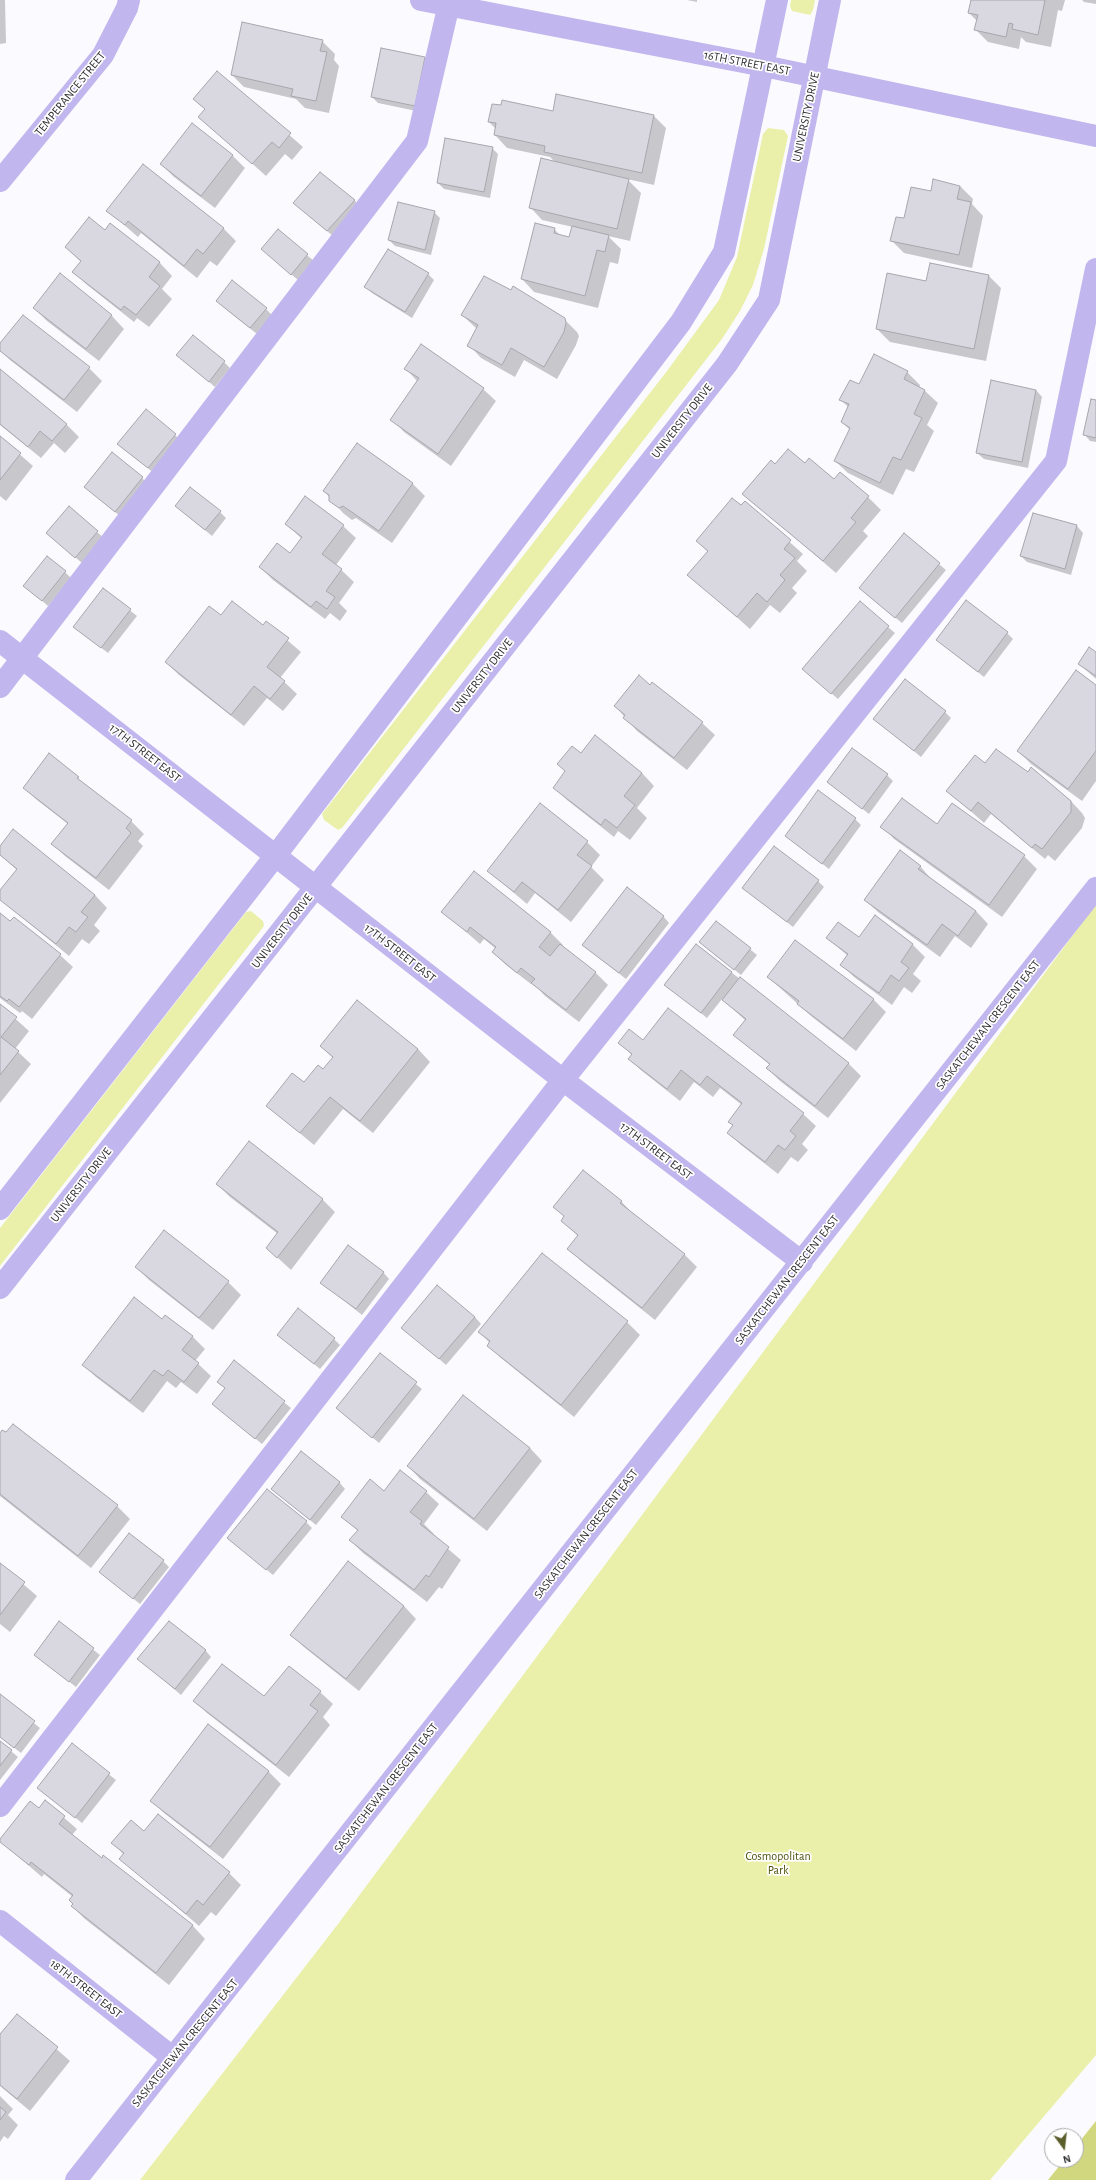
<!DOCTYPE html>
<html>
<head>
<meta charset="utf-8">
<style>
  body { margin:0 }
  #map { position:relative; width:1096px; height:2180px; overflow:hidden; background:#fbfbff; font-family:"Alegreya Sans",sans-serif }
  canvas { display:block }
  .north { position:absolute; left:1044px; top:2128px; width:40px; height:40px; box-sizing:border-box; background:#fff; border:1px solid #ababac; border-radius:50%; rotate:165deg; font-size:11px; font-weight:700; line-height:16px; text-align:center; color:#2d2c30 }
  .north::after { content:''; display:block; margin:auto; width:14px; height:18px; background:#5a5e2b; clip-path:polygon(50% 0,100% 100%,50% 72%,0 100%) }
</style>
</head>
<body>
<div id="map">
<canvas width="1096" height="2180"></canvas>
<div class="north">N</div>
</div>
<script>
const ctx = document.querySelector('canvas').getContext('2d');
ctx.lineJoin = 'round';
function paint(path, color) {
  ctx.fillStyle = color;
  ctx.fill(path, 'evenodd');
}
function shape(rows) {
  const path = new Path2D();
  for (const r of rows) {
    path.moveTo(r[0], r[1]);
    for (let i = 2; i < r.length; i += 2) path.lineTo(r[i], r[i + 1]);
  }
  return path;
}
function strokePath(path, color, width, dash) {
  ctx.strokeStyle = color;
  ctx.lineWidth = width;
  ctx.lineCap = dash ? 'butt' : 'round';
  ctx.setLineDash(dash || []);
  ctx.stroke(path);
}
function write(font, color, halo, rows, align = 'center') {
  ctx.font = font + ' "Alegreya Sans",sans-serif';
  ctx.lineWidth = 3.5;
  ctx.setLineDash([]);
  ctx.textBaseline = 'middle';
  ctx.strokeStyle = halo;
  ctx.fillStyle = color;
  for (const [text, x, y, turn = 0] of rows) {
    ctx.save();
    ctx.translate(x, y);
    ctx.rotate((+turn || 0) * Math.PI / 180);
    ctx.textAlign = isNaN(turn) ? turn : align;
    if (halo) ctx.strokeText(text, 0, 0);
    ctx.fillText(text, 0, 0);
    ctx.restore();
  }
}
const green = shape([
  [791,0,815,0,813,10,810,15,792,11,790,6],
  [768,128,784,130,788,136,764,249,753,285,740,311,722,339,342,828,338,830,324,820,322,814,667,371,719,300,737,257,763,134],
  [1096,904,1096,2055,990,2180,140,2180,338,1924],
  [251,911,263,921,264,926,0,1266,0,1228,246,912]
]);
const water = shape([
  [1096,2121,1096,2180,1048,2180,1064,2160,1076,2160,1076,2146]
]);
const shadow = shape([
  [0,0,5,0,6,43,0,44],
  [687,0,697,0,697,2],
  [972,0,1065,0,1062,11,1058,10,1051,47,1026,42,1021,37,1019,49,988,42,975,29,977,21,969,13],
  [1082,0,1096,0,1096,4,1084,2],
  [322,41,335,54,334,60,339,66,329,113,305,108,296,99,244,87,232,75],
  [424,58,430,65,421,112,378,103,372,97],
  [217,72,303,147,292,160,285,154,266,176,200,117,206,110,194,99],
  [553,112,654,116,666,128,654,185,627,179,641,193,630,241,608,236,621,249,618,264,610,262,598,308,534,292,522,279,554,229,561,236,570,238,573,227,542,220,530,207,556,163,550,157,507,148,495,135,496,129,489,122],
  [192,124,233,156,245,168,215,208,174,177,161,164],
  [492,148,498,154,490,198,444,189,438,183],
  [143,165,224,229,236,241,217,266,210,261,197,278,141,233,138,237,108,211],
  [960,186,973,199,972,204,983,216,972,268,904,253,891,240,905,219,931,192],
  [354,200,360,206,334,237,294,203],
  [434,212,440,218,431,255,395,246,389,240],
  [111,224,160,263,172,276,162,289,172,299,149,327,137,318,134,322,86,284,73,271,81,262,66,247,105,232],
  [278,231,314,261,298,280,262,249],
  [428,274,434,280,412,318,372,293,366,287],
  [60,275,112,316,124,329,99,361,47,321,34,308],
  [989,276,1001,288,986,361,890,342,877,329,927,282],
  [223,307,266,309,272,315,257,334],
  [462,315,564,319,577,332,579,336,576,345,557,379,524,360,515,377,481,358,469,345,477,329],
  [23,316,89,368,102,381,77,412,10,360,0,350,0,345],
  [177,355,224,362,230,368,215,387],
  [405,368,483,389,496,401,451,466,404,432,392,419,418,382],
  [0,371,66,424,79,437,65,453,54,443,41,458,0,425],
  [907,372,920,385,919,388,925,391,938,403,927,425,934,431,914,472,906,469,893,495,848,473,835,461,850,430,842,422,849,408,841,400,859,386],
  [1036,390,1042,397,1028,468,984,459,977,453],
  [1096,401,1096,442,1090,441,1084,434],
  [175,435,181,441,155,474,125,450],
  [0,437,33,466,6,501,0,496],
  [357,444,413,484,425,496,392,543,356,518,352,520,343,513,324,491],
  [775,465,805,465,868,497,881,510,863,531,868,536,836,573,744,494],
  [142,478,148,484,121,517,92,493],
  [745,502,803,554,797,561,807,571,792,588,797,593,780,613,770,605,750,629,689,575,708,552,697,541],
  [176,506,220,512,226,518,212,536],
  [69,508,104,538,82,563,54,539],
  [1033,514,1077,526,1083,533,1071,575,1027,562,1021,556],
  [286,524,343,526,356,538,336,565,354,582,339,603,347,611,340,621,330,613,325,619,273,580,260,567,290,554,302,539],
  [904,535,946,570,902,623,866,594],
  [65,572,71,578,48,606,25,586],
  [103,589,137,616,108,653,74,627],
  [221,617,263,626,266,622,301,652,280,678,297,694,283,711,267,698,244,726,179,675,166,662],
  [888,627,895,633,838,699,810,675],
  [1007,633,1013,639,984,677,937,640],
  [1096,653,1096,679,1079,664],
  [650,686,702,723,715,735,687,770,637,731,615,706],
  [1096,686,1096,781,1082,801,1031,764,1018,751],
  [945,712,951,718,921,757,875,719],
  [49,755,131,821,144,834,138,841,143,846,109,890,65,856,53,844,68,824,37,800,24,788],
  [581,755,642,773,654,786,637,808,647,818,630,840,618,831,614,837,567,800,554,787,566,772,558,764],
  [985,764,1028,774,1069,799,1082,813,1085,818,1082,828,1055,861,1048,855,1045,859,991,814,984,823,948,791],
  [887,775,893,781,869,814,828,782],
  [855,819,861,825,829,869,786,836],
  [937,825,1024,856,1037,869,1002,917,894,839,882,826],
  [587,842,600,855,591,867,604,880,571,922,535,893,527,904,488,871],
  [0,847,95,895,107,908,94,925,100,931,89,944,82,939,69,956,0,899,0,892,17,870,0,855],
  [920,866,932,880,976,911,988,924,971,948,955,936,940,957,878,912,865,900],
  [818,881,824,887,793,927,743,888],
  [443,912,550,932,563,945,562,947,595,972,608,985,579,1022,545,996,532,982,531,984,506,965,493,952,496,949,484,939,480,944],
  [0,914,60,955,73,967,32,1019,22,1011,20,1013,0,998],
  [663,916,669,923,626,979,590,951],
  [875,917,913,945,925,957,913,974,921,981,912,993,904,987,892,1005,854,977,842,965,848,956,827,938,859,938],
  [717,922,757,955,741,975,707,948],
  [731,972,849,1064,861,1076,828,1118,780,1081,767,1068,770,1065,734,1035,746,1021,722,999,707,1018,666,985],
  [768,977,873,999,886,1012,856,1051,811,1016],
  [0,1005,29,1031,15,1049,31,1064,0,1103],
  [643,1042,803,1114,816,1126,802,1144,808,1150,798,1162,791,1157,778,1174,741,1145,728,1133,734,1126,729,1122,742,1105,720,1088,713,1097,694,1082,680,1101,642,1071,629,1059,632,1055,620,1043],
  [321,1046,418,1049,430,1062,373,1133,343,1109,314,1145,267,1106,323,1070,333,1058],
  [217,1184,323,1200,335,1212,291,1270,267,1248,278,1234,230,1197],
  [621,1201,633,1214,685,1255,697,1267,655,1320,581,1261,568,1248,578,1236,562,1221,565,1217,554,1207],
  [165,1232,228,1282,241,1295,213,1330,149,1280,136,1267],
  [542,1254,627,1322,640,1335,574,1417,501,1358,488,1345,490,1343,479,1332],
  [383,1272,389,1279,362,1315,322,1283],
  [475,1317,481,1324,446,1365,408,1332],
  [163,1320,192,1336,205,1349,195,1361,211,1376,197,1394,181,1382,176,1388,167,1381,143,1413,96,1377,83,1365],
  [278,1335,334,1339,340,1345,320,1369],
  [380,1355,422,1389,379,1443,337,1408],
  [234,1362,291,1408,262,1444,213,1404,226,1389,218,1382],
  [0,1434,117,1506,130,1519,91,1568,0,1496],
  [530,1448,542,1461,487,1531,420,1479,408,1466],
  [339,1482,345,1489,316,1525,272,1489],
  [384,1492,426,1492,439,1504,424,1524,434,1534,433,1536,461,1560,442,1589,439,1587,427,1602,363,1553,350,1540,358,1531,343,1517],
  [306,1522,312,1528,273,1575,228,1538],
  [163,1561,169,1567,140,1604,100,1572],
  [0,1564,37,1596,10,1632,0,1624],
  [404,1606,416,1619,359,1691,304,1647,292,1635],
  [59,1623,100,1655,76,1687,42,1661],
  [205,1650,211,1657,181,1695,139,1659],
  [320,1692,333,1704,323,1717,330,1725,289,1777,207,1713,194,1700,264,1698],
  [0,1696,40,1728,21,1753,0,1737],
  [0,1742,18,1757,0,1780],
  [72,1745,116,1780,82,1823,38,1788],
  [268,1771,281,1784,223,1859,164,1813,151,1800],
  [46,1802,77,1829,72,1835,102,1859,104,1857,193,1926,205,1939,169,1985,85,1919,72,1906,74,1904,73,1897,44,1874,42,1877,0,1841,39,1809],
  [144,1832,229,1873,241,1885,216,1916,211,1912,199,1926,121,1859,124,1855,113,1843],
  [18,2015,70,2061,30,2111,0,2086,0,2035],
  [0,2096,13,2109,8,2115,18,2125,8,2139,4,2136,0,2142]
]);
const building = shape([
  [971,0,1045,0,1038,35,1012,29,1013,24,1009,23,1006,37,974,30,978,15,968,13,971,0],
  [242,22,323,40,320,51,327,52,316,101,291,96,293,89,231,75,242,22],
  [381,48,425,57,415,106,371,97,381,48],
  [217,71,291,133,279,148,272,142,252,164,198,117,205,109,193,99,217,71],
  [556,94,654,115,642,173,544,152,545,146,494,135,496,123,488,122,492,104,501,105,502,100,553,111,556,94],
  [192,123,233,155,201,196,160,164,192,123],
  [445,138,493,147,484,192,437,183,445,138],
  [541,158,629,179,617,229,529,208,541,158],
  [143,164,224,228,203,254,197,249,184,266,128,221,125,225,106,211,143,164],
  [320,172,355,200,327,231,293,203,320,172],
  [933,179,960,186,957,199,971,202,959,255,890,241,896,217,904,218,911,187,931,191,933,179],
  [398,202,435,211,425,250,388,240,398,202],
  [89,217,105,230,110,223,160,262,149,277,160,286,136,315,124,306,121,310,72,272,81,261,65,247,89,217],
  [535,223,555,228,554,233,569,237,572,226,609,235,605,252,597,250,585,296,521,279,535,223],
  [278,229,308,254,291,275,261,249,278,229],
  [388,249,429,273,405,312,364,287,388,249],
  [930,263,989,275,974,349,876,329,887,273,926,281,930,263],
  [60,273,112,315,86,349,33,308,60,273],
  [484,276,511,290,513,286,565,318,566,323,564,332,544,367,511,348,502,365,467,346,478,325,461,315,484,276],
  [232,280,267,308,250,328,216,301,232,280],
  [23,315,90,367,64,400,0,351,0,343,23,315],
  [193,335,225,361,209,382,176,355,193,335],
  [421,344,484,388,438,454,390,420,419,378,404,369,421,344],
  [874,354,908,371,904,379,925,390,914,414,922,418,901,460,893,457,880,483,834,461,850,428,841,422,849,404,839,400,850,380,859,384,874,354],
  [0,369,67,424,52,441,40,431,28,447,0,424,0,369],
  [991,380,1036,390,1022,462,976,453,991,380],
  [1091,399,1096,400,1096,438,1083,435,1091,399],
  [146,409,176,434,148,468,117,444,146,409],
  [0,436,21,453,0,480,0,436],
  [357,443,413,483,379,531,343,506,339,508,329,501,329,495,323,491,357,443],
  [788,449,805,463,809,458,834,479,840,472,869,496,851,518,856,522,823,561,742,494,771,460,775,464,788,449],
  [112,452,143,477,115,512,84,487,112,452],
  [190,487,221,511,205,530,175,506,190,487],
  [305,496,344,525,322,554,342,569,326,591,335,597,327,609,316,601,311,607,259,567,277,543,290,553,302,537,285,524,305,496],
  [732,498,741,505,745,501,791,540,784,549,795,558,780,575,785,580,767,602,757,593,737,617,687,575,708,551,696,541,732,498],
  [69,506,98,531,75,558,46,533,69,506],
  [1033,513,1077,525,1065,569,1020,556,1033,513],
  [904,533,940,563,895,618,859,588,904,533],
  [47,556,66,571,42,601,23,586,47,556],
  [103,588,131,609,101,648,73,627,103,588],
  [966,600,1008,632,978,672,936,640,966,600],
  [232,601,263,625,266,621,289,638,267,667,285,681,270,699,254,686,231,715,165,662,209,606,221,615,232,601],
  [860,601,889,626,831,694,802,669,860,601],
  [1089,647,1096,652,1096,676,1078,664,1089,647],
  [1076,670,1096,685,1096,751,1068,789,1017,751,1076,670],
  [639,675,650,685,652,682,703,722,674,758,623,718,625,715,614,706,639,675],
  [905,679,946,711,914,751,873,719,905,679],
  [595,735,642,773,624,796,635,805,617,828,605,819,601,825,553,788,565,771,557,764,572,746,581,753,595,735],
  [852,748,888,774,862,809,827,782,852,748],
  [996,749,1028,772,1031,767,1071,801,1071,812,1042,849,1035,844,1032,848,978,802,971,811,946,791,975,755,985,763,996,749],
  [49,753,79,777,77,778,132,820,126,828,131,833,96,878,51,844,68,823,23,788,49,753],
  [818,790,856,818,822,864,785,836,818,790],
  [902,798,937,824,952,803,1025,855,989,905,880,827,902,798],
  [540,803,588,841,577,855,592,866,558,910,522,882,514,892,487,871,540,803],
  [13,829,95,895,81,912,88,917,76,932,69,927,56,944,0,900,0,890,17,869,0,855,0,846,13,829],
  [774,846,819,880,787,922,742,888,774,846],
  [900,850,921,866,918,869,976,911,958,936,942,924,927,945,864,900,900,850],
  [474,871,551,932,539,947,550,956,560,944,596,972,566,1010,531,983,535,979,521,968,517,973,492,952,496,947,470,927,467,932,441,912,474,871],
  [627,887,664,916,619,973,582,945,627,887],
  [0,913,10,921,14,917,61,954,19,1007,9,999,7,1001,0,996,0,913],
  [875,915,913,944,901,962,909,968,899,981,891,975,879,993,840,965,848,954,826,938,838,922,859,937,875,915],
  [716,921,751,948,734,970,699,942,716,921],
  [795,940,874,999,843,1039,797,1004,799,1001,767,977,795,940],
  [696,944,732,972,701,1013,664,985,696,944],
  [740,977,849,1063,815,1106,766,1068,770,1064,733,1035,746,1019,722,1000,740,977],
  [357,1000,418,1049,360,1121,330,1097,300,1133,266,1106,292,1073,304,1082,318,1065,323,1069,333,1057,320,1046,357,1000],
  [0,1004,17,1017,1,1037,19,1051,0,1075,0,1004],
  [668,1008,804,1113,790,1131,796,1136,785,1150,778,1145,765,1162,727,1133,733,1125,728,1122,742,1103,707,1076,700,1085,681,1070,667,1089,628,1059,632,1054,618,1043,629,1029,643,1040,668,1008],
  [249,1141,323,1199,277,1258,266,1248,278,1232,216,1184,249,1141],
  [583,1170,622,1201,620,1203,685,1254,642,1308,567,1249,578,1235,561,1221,564,1216,553,1207,583,1170],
  [164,1230,229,1281,199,1318,135,1267,164,1230],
  [348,1245,384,1272,356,1309,320,1283,348,1245],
  [542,1253,628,1321,561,1405,487,1346,490,1341,478,1332,542,1253],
  [437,1285,475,1317,439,1359,401,1328,437,1285],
  [134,1297,162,1319,165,1315,193,1336,182,1350,199,1363,184,1382,168,1370,163,1376,154,1370,130,1401,82,1365,134,1297],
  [298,1308,335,1338,314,1364,277,1335,298,1308],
  [380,1353,417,1382,372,1438,336,1408,380,1353],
  [234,1360,285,1401,255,1439,212,1404,225,1388,217,1382,234,1360],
  [463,1395,530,1448,474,1519,407,1466,463,1395],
  [13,1424,118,1505,78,1556,0,1494,0,1433,2,1430,6,1432,13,1424],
  [301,1451,340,1482,310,1520,271,1489,301,1451],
  [400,1470,427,1491,410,1512,422,1521,420,1524,449,1547,429,1577,426,1575,414,1590,349,1540,358,1530,341,1517,370,1479,384,1491,400,1470],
  [267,1489,307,1521,266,1570,227,1538,267,1489],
  [129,1533,164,1560,133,1599,99,1572,129,1533],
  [348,1561,404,1606,346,1679,290,1635,348,1561],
  [0,1563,25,1582,0,1615,0,1563],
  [59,1621,94,1648,69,1682,34,1655,59,1621],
  [169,1621,206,1650,175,1689,137,1659,169,1621],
  [222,1664,264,1696,289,1666,321,1691,310,1705,318,1711,276,1765,193,1701,222,1664],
  [0,1694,35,1721,14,1748,0,1737,0,1694],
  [208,1724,269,1771,210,1847,150,1801,208,1724],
  [0,1741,12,1750,0,1766,0,1741],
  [72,1743,110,1773,75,1818,37,1788,72,1743],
  [45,1800,65,1816,59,1824,102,1858,103,1855,193,1925,156,1973,71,1906,73,1904,69,1900,73,1895,31,1862,29,1865,0,1842,0,1839,30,1801,39,1808,45,1800],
  [158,1814,230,1872,203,1905,197,1900,186,1914,119,1859,124,1853,111,1843,131,1820,144,1831,158,1814],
  [17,2014,58,2047,17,2099,0,2085,0,2034,17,2014],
  [0,2107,6,2112,0,2120,0,2107]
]);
const minor = shape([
  [421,0,764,66,1096,136],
  [0,181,103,55,127,8,129,0],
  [0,641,563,1080,802,1262],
  [0,687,417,141,450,0],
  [0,1209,276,855,681,322,724,252,777,0],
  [0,1288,727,364,769,300,830,0],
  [0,1806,563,1080,1056,461,1096,269],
  [0,1921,172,2057],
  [76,2180,1096,888]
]);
const streetNames = [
  ["16TH STREET EAST",747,63,11],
  ["TEMPERANCE STREET",70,94,-51],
  ["UNIVERSITY DRIVE",806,117,-78],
  ["UNIVERSITY DRIVE",682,421,-52],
  ["UNIVERSITY DRIVE",482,676,-52],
  ["17TH STREET EAST",145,753,38],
  ["UNIVERSITY DRIVE",282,931,-52],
  ["17TH STREET EAST",400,953,38],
  ["SASKATCHEWAN CRESCENT EAST",988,1025,-52],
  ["17TH STREET EAST",656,1151,37],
  ["UNIVERSITY DRIVE",81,1185,-52],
  ["SASKATCHEWAN CRESCENT EAST",787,1280,-52],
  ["SASKATCHEWAN CRESCENT EAST",586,1534,-52],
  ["SASKATCHEWAN CRESCENT EAST",386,1788,-52],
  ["18TH STREET EAST",86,1989,38],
  ["SASKATCHEWAN CRESCENT EAST",185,2043,-51]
];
const parkNames = [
  ["Cosmopolitan",778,1856],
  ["Park",778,1870]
];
paint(green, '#eaf0aa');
paint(water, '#d1d77e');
paint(shadow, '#0003');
paint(building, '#d9d8e1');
strokePath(building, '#a7a5ae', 1);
strokePath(minor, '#c1b6ed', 22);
write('12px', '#2d2c30', '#fff', streetNames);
write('12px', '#505310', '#fff', parkNames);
</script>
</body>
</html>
